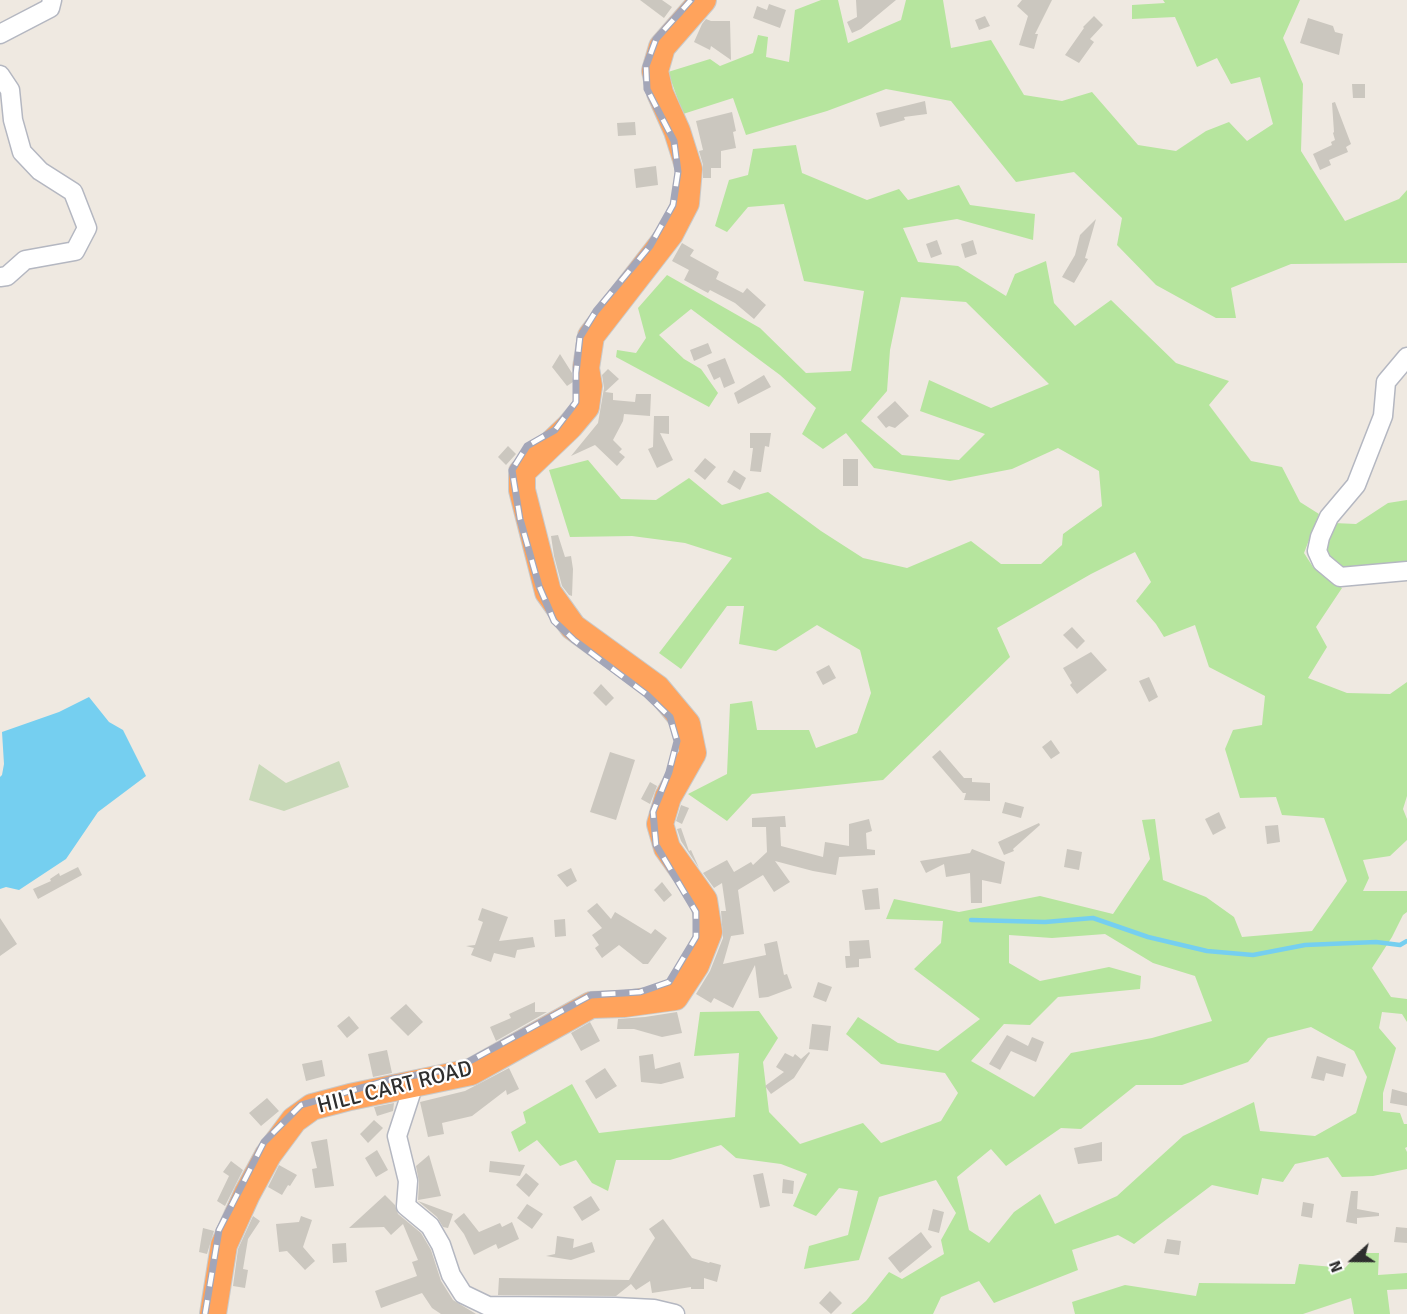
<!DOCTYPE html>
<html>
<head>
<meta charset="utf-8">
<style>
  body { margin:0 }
  #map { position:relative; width:1407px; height:1314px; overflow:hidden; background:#efe9e1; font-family:Signika,sans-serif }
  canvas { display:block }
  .north { position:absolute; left:1323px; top:1230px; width:60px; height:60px; -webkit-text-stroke:4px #fff; paint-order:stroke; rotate:249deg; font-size:16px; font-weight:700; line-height:24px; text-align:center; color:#2e2e2e }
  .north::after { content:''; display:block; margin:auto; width:21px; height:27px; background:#2e2e2e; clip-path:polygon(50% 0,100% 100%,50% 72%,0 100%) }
</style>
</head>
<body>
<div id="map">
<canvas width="1407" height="1314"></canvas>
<div class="north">N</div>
</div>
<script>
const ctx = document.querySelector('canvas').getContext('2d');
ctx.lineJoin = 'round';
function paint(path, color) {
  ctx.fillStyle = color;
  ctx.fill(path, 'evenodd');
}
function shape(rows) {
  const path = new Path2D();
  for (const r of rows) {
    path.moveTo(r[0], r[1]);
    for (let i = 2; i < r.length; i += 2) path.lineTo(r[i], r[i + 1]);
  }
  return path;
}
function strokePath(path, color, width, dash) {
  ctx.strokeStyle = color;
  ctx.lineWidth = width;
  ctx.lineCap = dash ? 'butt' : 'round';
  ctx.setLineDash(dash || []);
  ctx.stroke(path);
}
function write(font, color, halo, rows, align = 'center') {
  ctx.font = font + ' Signika,sans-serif';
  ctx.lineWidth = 4.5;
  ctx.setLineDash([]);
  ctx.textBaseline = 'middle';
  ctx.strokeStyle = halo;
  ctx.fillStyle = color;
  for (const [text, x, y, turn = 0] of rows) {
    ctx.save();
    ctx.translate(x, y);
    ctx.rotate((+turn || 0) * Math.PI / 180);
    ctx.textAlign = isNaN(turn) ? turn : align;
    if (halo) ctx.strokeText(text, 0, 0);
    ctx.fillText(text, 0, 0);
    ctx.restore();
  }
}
const green = shape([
  [821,0,838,0,848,43,901,20,906,0,943,0,951,48,991,40,1024,95,1062,101,1092,92,1138,145,1176,151,1206,131,1229,122,1247,141,1273,124,1260,77,1231,84,1217,58,1197,67,1175,17,1132,19,1132,5,1165,3,1163,0,1300,0,1283,38,1303,84,1301,151,1345,221,1399,199,1407,190,1407,263,1291,264,1231,288,1236,318,1216,318,1156,285,1117,245,1122,218,1074,172,1016,182,951,101,886,89,827,111,746,135,733,98,683,114,668,72,710,59,720,66,753,53,758,35,768,37,766,57,789,62,795,10],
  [796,145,802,173,867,200,899,189,908,200,959,185,970,205,1035,214,1033,240,957,219,903,228,918,262,958,266,1006,296,1015,274,1046,261,1054,303,1075,326,1111,300,1176,363,1229,381,1209,405,1251,461,1282,467,1300,502,1319,514,1304,553,1313,567,1342,588,1316,627,1327,647,1308,678,1347,693,1390,694,1407,682,1407,796,1403,809,1407,819,1407,840,1390,856,1363,860,1369,878,1363,891,1407,891,1407,912,1403,915,1392,937,1372,968,1391,997,1407,999,1407,1022,1402,1014,1382,1012,1379,1028,1396,1048,1383,1093,1383,1111,1400,1113,1404,1124,1407,1124,1407,1147,1405,1148,1407,1152,1407,1169,1373,1176,1342,1177,1328,1157,1295,1164,1283,1182,1262,1178,1258,1195,1212,1185,1134,1244,1118,1235,1072,1250,1078,1270,994,1303,979,1281,941,1297,933,1314,851,1314,866,1301,889,1272,902,1279,944,1254,941,1240,956,1213,936,1180,879,1197,859,1260,804,1269,809,1246,848,1235,858,1191,839,1188,816,1216,793,1206,807,1174,781,1164,736,1158,721,1145,670,1160,616,1160,608,1191,592,1183,576,1160,560,1166,537,1140,519,1152,511,1132,526,1123,523,1112,572,1084,599,1133,735,1117,739,1053,694,1056,700,1012,759,1011,778,1038,763,1062,769,1112,800,1144,863,1123,881,1143,941,1121,958,1093,945,1073,881,1064,846,1034,858,1017,898,1043,938,1051,980,1019,914,969,941,943,943,921,886,919,894,899,959,912,1040,896,1113,914,1150,859,1142,820,1155,819,1163,880,1206,897,1234,917,1242,937,1312,931,1347,881,1324,818,1282,815,1276,797,1240,798,1225,749,1233,730,1262,725,1265,696,1209,667,1195,625,1164,637,1156,624,1136,601,1151,582,1135,552,1091,574,997,628,1010,657,883,780,752,794,727,821,688,794,727,774,730,704,752,701,757,730,809,730,816,748,857,733,871,693,860,650,817,625,776,651,739,644,744,606,727,606,681,669,659,653,732,558,685,543,632,536,570,537,549,470,588,460,621,499,656,500,689,478,722,505,768,492,821,531,863,558,907,568,971,541,1001,564,1041,564,1062,545,1063,534,1102,506,1099,471,1058,448,1012,469,950,481,874,468,846,433,823,449,802,434,816,408,780,375,691,309,659,335,684,359,701,369,718,393,709,407,616,357,617,350,636,353,646,338,638,308,667,275,760,328,806,373,851,371,864,291,804,281,784,204,748,207,727,232,715,226,729,180,748,175,753,149],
  [901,297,966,302,1049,384,991,408,929,380,920,411,985,434,959,460,902,455,861,421,887,391,890,350],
  [1105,934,1153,963,1195,976,1212,1021,1152,1038,1071,1053,1034,1097,971,1061,1004,1024,1030,1025,1058,997,1140,989,1141,976,1109,967,1040,981,1009,963,1009,935,1052,938],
  [1311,1027,1354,1051,1367,1077,1356,1113,1315,1136,1260,1131,1254,1102,1183,1136,1117,1196,1055,1224,1040,1194,1014,1212,989,1243,969,1230,957,1177,991,1149,1006,1166,1061,1128,1081,1129,1136,1085,1182,1085,1248,1062,1268,1038],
  [1407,500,1407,561,1392,565,1342,568,1326,558,1324,547,1334,523,1356,524,1388,503],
  [1359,1253,1379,1253,1378,1275,1407,1273,1407,1289,1387,1290,1390,1314,1354,1314,1351,1298,1303,1314,1075,1314,1072,1302,1125,1285,1196,1296,1199,1283,1295,1284,1299,1264,1345,1268]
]);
const cemetery = shape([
  [339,761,349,787,284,811,249,800,259,764,286,783]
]);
const water = shape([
  [89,697,109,722,123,730,146,776,98,812,66,859,19,890,6,887,0,889,0,777,2,775,4,764,2,732,59,712]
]);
const stream = shape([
  [971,920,1045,922,1093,918,1148,937,1207,951,1253,955,1305,945,1376,942,1400,945,1407,941]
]);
const building = shape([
  [640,0,662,0,672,7,664,18],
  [856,0,896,0,861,29,852,33,847,22,857,17],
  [1022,0,1052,0,1035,34,1038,34,1034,49,1019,45,1028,16,1017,6],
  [769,4,786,10,780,28,753,18,757,6,767,10],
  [985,16,990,26,979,30,975,20],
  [1094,16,1103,25,1090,39,1094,42,1079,63,1065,55,1084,28,1083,27],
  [1308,18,1333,26,1335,32,1343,34,1339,55,1300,43],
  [706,19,711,21,730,21,731,60,711,46,710,50,694,42,702,24],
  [1352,84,1365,84,1365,98,1353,98],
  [925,101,927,114,904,117,905,120,880,127,876,113],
  [1335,102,1351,144,1346,147,1348,152,1329,160,1331,165,1320,170,1313,154,1332,145,1331,142,1335,140,1333,133,1334,132,1332,103],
  [732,112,736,131,733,132,736,148,721,151,721,168,711,168,711,178,703,178,703,165,699,151,703,150,696,121],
  [635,122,636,135,618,136,617,123],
  [656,166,658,185,636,188,634,169],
  [1096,219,1085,258,1088,259,1074,283,1062,277,1075,255,1080,235],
  [937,240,942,254,931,258,926,244],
  [973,240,977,254,965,258,961,244],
  [682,243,694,250,690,256,719,272,716,279,743,293,747,288,766,305,754,319,735,303,710,290,708,293,684,280,689,270,672,261],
  [708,343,712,353,694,361,690,350],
  [560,354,572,373,573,382,567,386,552,367],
  [725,358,735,383,724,388,720,377,714,380,707,365],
  [608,369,619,379,605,392,613,393,613,400,635,402,636,394,651,394,650,416,624,414,623,421,613,440,622,449,619,452,625,457,617,466,595,445,571,456,598,423,604,388,602,375],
  [764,375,771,387,738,404,734,393],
  [895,401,909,416,895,428,889,426,886,428,877,417],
  [654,416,669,416,669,434,660,433,673,460,657,468,648,449,653,447],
  [750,433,771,433,769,447,765,446,761,472,750,471,753,448,750,448],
  [508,446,516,454,506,465,498,457],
  [705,458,716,467,705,480,694,471],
  [843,459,858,459,858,486,843,486],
  [734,470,746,478,740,490,727,482],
  [558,535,565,557,571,556,573,569,572,596,569,595,562,586,554,556,551,536],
  [1072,627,1085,641,1077,649,1063,635],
  [1091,652,1107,670,1077,694,1070,685,1072,683,1063,668],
  [829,665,836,678,823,685,816,672],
  [1149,677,1158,697,1149,702,1139,681],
  [601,684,614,698,606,706,593,693],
  [1051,740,1060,753,1051,759,1042,747],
  [940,750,964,778,972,778,972,782,990,783,990,801,964,800,966,793,963,793,932,757],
  [610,752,635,760,616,820,590,812],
  [650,782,657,786,650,804,641,799],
  [1005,802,1024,807,1021,818,1002,813],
  [681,805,689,808,682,824,676,821],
  [1219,812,1226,828,1213,835,1205,819],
  [785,816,786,827,780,827,781,846,823,857,825,842,849,846,849,824,869,819,872,831,866,833,867,849,875,850,875,855,839,857,836,875,813,871,775,861,790,882,774,892,763,875,738,890,744,934,731,936,723,964,766,955,764,944,777,941,784,975,787,974,792,988,768,997,759,998,755,965,733,1008,714,998,711,1003,696,994,710,971,723,938,721,911,726,911,722,883,714,888,703,873,727,860,734,872,751,862,753,865,767,852,766,827,752,827,752,818],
  [1039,823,1040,825,1013,849,1014,851,1004,855,998,842],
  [1278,825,1280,842,1267,844,1265,826],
  [681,828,689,851,691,850,699,868,681,841,677,829],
  [972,849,1005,862,1001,884,982,880,982,903,971,903,970,873,946,877,944,864,926,873,920,861,970,853],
  [1067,849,1082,852,1079,870,1064,867],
  [78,867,82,875,38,899,33,889,51,881,50,879,59,873,60,876],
  [571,868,577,881,567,887,557,875],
  [662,882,672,895,664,902,654,890],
  [878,888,880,909,865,910,862,890],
  [597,903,611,919,615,912,651,934,655,929,667,938,648,964,643,964,619,945,602,958,595,948,599,945,592,935,602,928,587,911],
  [482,908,508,917,499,941,533,937,535,947,517,950,515,958,494,953,491,962,471,955,474,948,466,946,475,945,483,922,478,920],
  [0,918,17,944,0,956],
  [565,919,566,936,555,937,554,920],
  [869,940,871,958,859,959,859,967,846,968,845,956,850,956,849,941],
  [818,982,832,987,826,1002,813,997],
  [535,1002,535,1012,547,1012,496,1041,490,1027,511,1018,509,1014],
  [406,1004,423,1022,408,1036,390,1018],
  [677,1012,682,1033,662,1037,634,1029,617,1029,618,1019,645,1017],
  [349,1016,359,1028,347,1038,337,1026],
  [590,1022,600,1041,581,1051,571,1033],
  [812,1024,831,1026,828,1051,809,1049],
  [1007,1035,1028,1046,1032,1037,1044,1042,1036,1062,1011,1051,1000,1070,989,1064],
  [387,1050,392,1073,373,1077,368,1054],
  [809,1052,810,1053,794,1078,771,1094,765,1086,784,1072,776,1067,785,1053,793,1057,795,1054,801,1059],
  [653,1054,655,1069,680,1062,684,1078,661,1084,641,1082,639,1056],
  [1317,1056,1346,1064,1343,1077,1326,1073,1324,1081,1311,1078],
  [322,1060,325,1076,306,1081,302,1064],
  [509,1068,519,1089,507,1095,506,1090,472,1116,442,1123,444,1134,428,1137,420,1102,465,1091],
  [605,1068,617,1086,596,1099,585,1081],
  [1392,1089,1407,1093,1407,1106,1390,1103],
  [267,1098,279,1111,261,1126,249,1113],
  [394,1103,393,1111,377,1116,374,1107],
  [374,1120,383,1128,368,1143,360,1134],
  [327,1139,334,1186,315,1188,312,1169,317,1168,311,1142],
  [1102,1142,1102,1161,1078,1164,1074,1148],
  [377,1150,388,1170,376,1177,365,1158],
  [429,1155,441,1196,418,1200,419,1182,416,1166],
  [231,1161,243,1170,225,1206,217,1201,229,1176,223,1172],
  [490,1161,525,1165,520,1176,489,1172],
  [279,1165,297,1175,290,1186,288,1185,282,1195,268,1187],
  [526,1173,539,1184,529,1197,516,1185],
  [763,1173,770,1206,760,1208,753,1175],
  [783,1179,794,1181,793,1194,782,1193],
  [1351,1191,1358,1191,1357,1209,1379,1213,1379,1216,1357,1218,1357,1224,1346,1222],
  [385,1195,395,1205,398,1214,421,1233,431,1250,441,1281,453,1300,476,1314,441,1314,432,1308,422,1293,381,1308,375,1291,417,1276,412,1262,418,1260,403,1224,391,1235,384,1227,349,1228],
  [591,1196,600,1210,582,1221,573,1207],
  [418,1201,453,1214,448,1228,443,1227,437,1217],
  [1303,1202,1314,1204,1312,1218,1301,1216],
  [527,1204,543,1214,532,1229,517,1218],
  [933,1209,944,1212,939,1233,928,1230],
  [464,1213,479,1232,500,1223,502,1227,512,1222,519,1239,498,1249,496,1244,474,1255,464,1234,454,1221],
  [253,1216,260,1221,248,1239,243,1269,248,1270,245,1288,233,1286,238,1249],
  [301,1216,312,1220,303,1247,315,1261,305,1270,287,1251,279,1252,276,1224,299,1222],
  [663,1219,692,1258,709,1263,710,1262,721,1265,717,1282,704,1278,704,1289,691,1289,691,1287,652,1293,650,1281,636,1290,631,1284,616,1296,498,1295,499,1278,629,1280,655,1238,649,1229],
  [1396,1227,1407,1228,1407,1243,1394,1242],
  [203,1228,214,1231,207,1254,199,1252],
  [921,1232,932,1247,900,1273,888,1258],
  [557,1236,574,1239,573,1248,592,1242,595,1252,571,1260,546,1256,555,1254],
  [1167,1239,1181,1241,1179,1255,1164,1253],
  [346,1243,347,1262,333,1263,332,1244],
  [830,1291,842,1303,831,1314,819,1303]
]);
const minor = shape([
  [0,34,50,8,52,0],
  [0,75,10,90,13,120,22,152,40,171,73,192,87,228,75,251,25,260,7,276,0,277],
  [1407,357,1386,382,1383,416,1356,485,1329,517,1320,537,1317,551,1322,562,1340,577,1407,571],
  [414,1084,397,1136,408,1181,406,1206,430,1226,441,1245,451,1275,463,1294,488,1306,615,1307,654,1309,675,1314]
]);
const highway = shape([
  [213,1314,224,1245,247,1194,268,1155,294,1120,312,1107,350,1097,471,1072,591,1005,624,1004,675,997,696,965,709,932,704,900,667,848,660,824,668,797,693,753,687,724,657,688,573,627,548,592,522,490,522,472,570,426,586,407,589,386,586,368,591,336,670,234,686,203,689,169,677,131,660,93,655,71,662,47,703,0]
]);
const rail = shape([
  [205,1314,219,1230,264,1142,301,1105,392,1079,457,1068,591,995,640,992,669,982,696,937,696,912,656,845,653,812,669,772,677,741,670,717,646,694,574,640,554,621,539,586,520,519,512,470,527,446,555,430,576,402,576,373,580,337,596,311,650,246,673,205,678,172,674,141,647,89,646,66,656,39,691,0]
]);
const streetNames = [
  ["HILL CART ROAD",395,1088,-14]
];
paint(green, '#b6e59e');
paint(cemetery, '#c8d9b8');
paint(water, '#75cff0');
strokePath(stream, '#75cff0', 4.5);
paint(building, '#cbc7bf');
strokePath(minor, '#b4b7c1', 21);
strokePath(highway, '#c9c9c9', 28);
strokePath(minor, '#fff', 18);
strokePath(highway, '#ffa35c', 26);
strokePath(rail, '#a3a6b8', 7);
strokePath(rail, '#fff', 4.5, [14]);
write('22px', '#2e2e2e', '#fff', streetNames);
</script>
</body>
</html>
